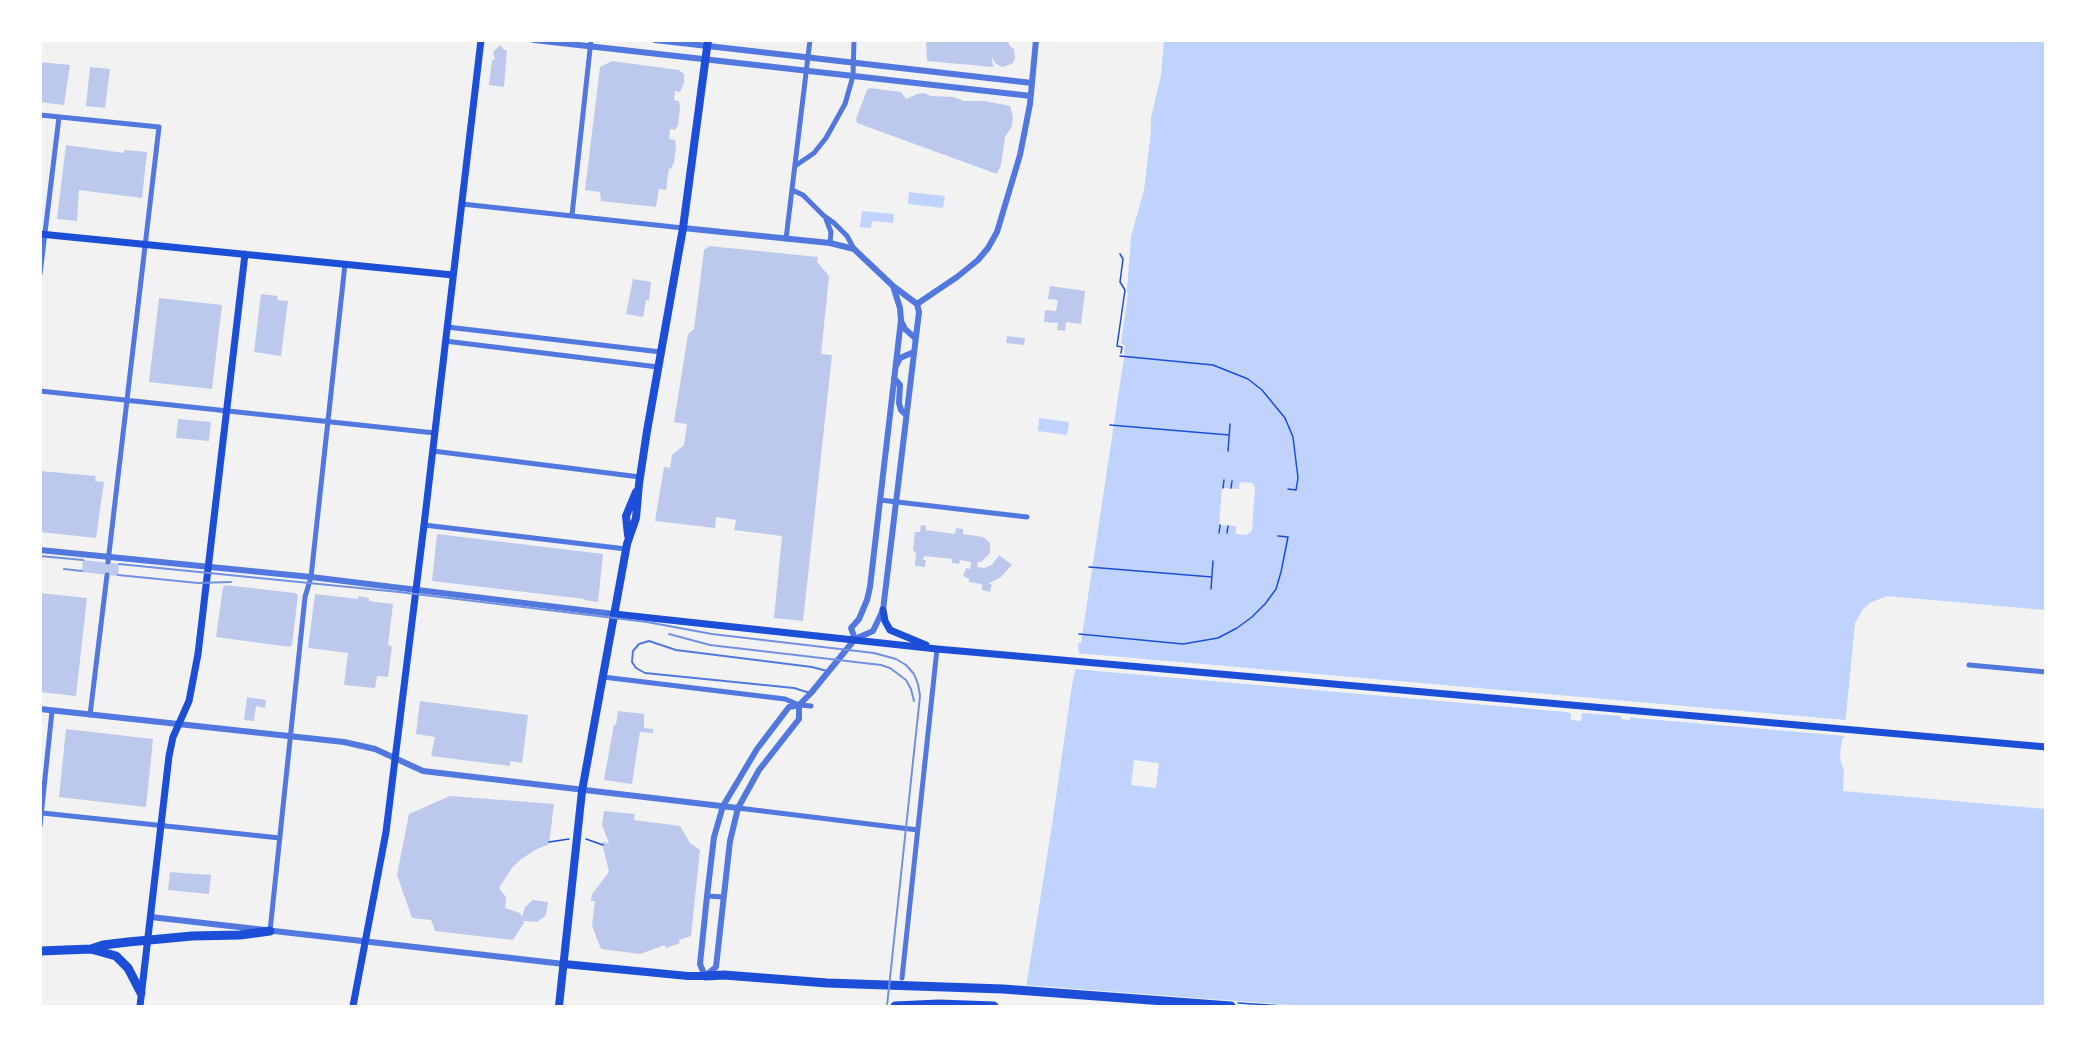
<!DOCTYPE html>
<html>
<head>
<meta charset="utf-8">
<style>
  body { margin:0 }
  #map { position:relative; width:2086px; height:1047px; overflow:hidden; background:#f2f2f2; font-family:Helvetica,sans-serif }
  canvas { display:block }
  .frame { position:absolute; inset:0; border:42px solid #fff; pointer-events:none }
</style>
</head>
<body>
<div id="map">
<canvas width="2086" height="1047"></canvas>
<div class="frame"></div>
</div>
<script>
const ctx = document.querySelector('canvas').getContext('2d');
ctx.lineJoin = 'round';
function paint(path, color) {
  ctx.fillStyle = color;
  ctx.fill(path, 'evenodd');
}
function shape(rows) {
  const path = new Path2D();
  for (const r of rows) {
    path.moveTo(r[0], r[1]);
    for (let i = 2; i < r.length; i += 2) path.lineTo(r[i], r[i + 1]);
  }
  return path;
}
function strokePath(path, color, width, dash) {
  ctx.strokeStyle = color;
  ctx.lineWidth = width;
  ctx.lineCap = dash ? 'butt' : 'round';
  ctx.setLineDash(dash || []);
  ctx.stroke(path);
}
const water = shape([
  [1164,41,2045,41,2045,610,1887,596,1870,603,1863,609,1855,623,1844,737,1842,739,1840,754,1841,763,1844,771,1843,791,2045,809,2045,1006,1023,1006,1051,832,1072,685,1079,655,1078,643,1081,643,1124,357,1125,345,1121,344,1128,293,1127,290,1131,237,1144,190,1151,132,1151,118,1161,75],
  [909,192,945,196,943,208,908,204],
  [862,211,894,214,893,223,872,221,871,228,860,227],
  [1039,418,1069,422,1067,435,1038,431]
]);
const pier = shape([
  [1240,482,1252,483,1255,487,1252,531,1247,535,1236,534,1236,526,1219,525,1222,488,1239,489],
  [1076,653,1846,720,1845,736,1636,718,1630,717,1630,720,1621,719,1621,716,1582,713,1581,721,1571,720,1571,714,1567,712,1074,669],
  [1134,760,1159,763,1156,788,1131,785],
  [1024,985,1304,1006,1020,1006]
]);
const building = shape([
  [926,40,1008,40,1009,45,1014,49,1015,59,1012,64,1002,67,995,63,992,57,993,67,927,61],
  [500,45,504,50,507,50,504,87,489,85,492,60,495,60,493,52],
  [612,61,679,70,684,74,684,83,680,92,675,91,674,100,679,101,680,107,678,125,675,130,670,129,669,139,675,140,676,147,674,162,671,169,669,168,666,190,659,189,656,207,601,201,600,192,585,190,600,67],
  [40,62,70,65,64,105,40,102],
  [90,67,110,69,105,108,86,106],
  [870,88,901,92,906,99,917,94,924,93,931,96,953,97,964,101,984,101,1010,106,1013,117,1012,126,1005,137,1001,165,997,174,857,123,856,119,867,90],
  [66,145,124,153,124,150,147,152,142,198,79,190,77,221,57,219],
  [709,246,818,257,817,262,829,276,821,354,832,355,803,621,774,618,782,536,734,530,736,520,716,517,715,528,655,521,664,467,670,468,672,455,684,445,687,424,674,422,688,334,694,329,704,250],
  [633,279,651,282,649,301,646,300,643,317,626,314],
  [1050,286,1085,291,1081,324,1066,322,1065,331,1057,330,1058,323,1044,322,1045,310,1056,311,1058,300,1048,299],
  [261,294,278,296,277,300,288,301,281,356,254,352],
  [159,298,222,305,212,389,149,382],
  [1007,336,1025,338,1024,345,1006,343],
  [178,419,211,422,209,441,176,438],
  [40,471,96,476,95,481,104,482,96,538,40,532],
  [921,525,926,526,926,530,955,534,956,528,963,529,963,534,983,537,990,543,990,553,981,562,978,562,977,567,984,568,992,565,999,555,1012,565,1001,577,988,584,992,584,990,592,982,590,982,584,969,582,969,579,963,576,966,568,970,569,971,562,960,560,959,564,952,563,952,559,924,556,923,560,926,560,925,567,915,566,916,552,913,551,915,532,920,532],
  [437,534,603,554,598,602,584,600,585,599,432,581],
  [83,560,119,564,118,576,82,572],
  [225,585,295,593,298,595,292,645,290,647,216,637,223,587],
  [40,593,87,598,76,696,40,692],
  [315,594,358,599,358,596,369,598,369,601,393,604,388,645,392,646,388,677,377,676,375,688,344,685,348,653,308,648],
  [247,697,266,700,265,708,256,706,254,721,244,720],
  [420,701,528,715,522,763,510,761,510,766,431,756,435,737,416,734],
  [618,711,644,714,644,728,653,729,653,733,640,732,632,784,604,780,614,724,616,725],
  [66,729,153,739,146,807,59,797],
  [450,796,554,804,549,844,537,849,520,860,512,868,499,888,506,897,505,908,520,913,522,917,525,907,533,900,548,902,546,915,537,922,523,921,524,923,513,940,435,931,431,920,412,918,397,875,409,814],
  [604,811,635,814,634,820,680,826,690,843,700,850,691,936,679,940,680,943,666,948,665,945,640,954,601,949,592,926,595,901,591,901,592,894,609,872,602,842,609,843,602,825],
  [170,872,211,875,209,894,168,890]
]);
const path = shape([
  [1120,254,1123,259,1120,282,1125,290,1117,346,1122,347,1121,353],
  [1120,356,1213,365,1248,379,1262,390,1285,418,1293,437,1298,478,1296,490,1288,489],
  [1110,425,1229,435],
  [1228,451,1230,424],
  [1223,488,1224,480],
  [1231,488,1232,481],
  [1219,533,1220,525],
  [1227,533,1228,526],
  [1089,567,1212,577],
  [1211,589,1213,561],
  [1079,634,1183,644,1218,638,1237,628,1252,617,1265,604,1276,589,1281,572,1288,537,1278,536],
  [586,839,603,845],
  [549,842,569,839],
  [1238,1003,1285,1006]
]);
const service = shape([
  [810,693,794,688,645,673,636,668,632,662,633,651,639,644,649,641,676,650,812,667,827,671]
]);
const minor = shape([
  [40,115,159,127,108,562],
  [795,166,814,153,826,138,845,104,853,76,854,40],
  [792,190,803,195,823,215,834,223,847,236,854,249],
  [462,204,683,228],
  [572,215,591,40],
  [826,219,831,232,830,243],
  [786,239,810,40],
  [40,274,59,117],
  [447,327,661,352],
  [445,341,658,367],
  [40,391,435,433],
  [433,451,640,477],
  [880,500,1027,517],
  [424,525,626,549],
  [1969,665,2046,672],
  [603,677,785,699,799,705,811,706],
  [90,715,107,575],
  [738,808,918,830],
  [42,813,280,838],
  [40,826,52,711],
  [707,896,723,897],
  [270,931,305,597,311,577,345,264],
  [902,978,937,649]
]);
const tertiary = shape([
  [534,40,1031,96],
  [655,40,1032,83],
  [683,228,830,243,854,249,893,286,917,304,919,312,883,610,873,631,855,639,811,693,799,705,789,707,757,749,723,806,714,837,707,896,700,964,705,976,716,967,730,841,738,808,759,770,799,719,799,705],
  [917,304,957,277,978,260,988,248,997,232,1020,155,1030,104,1036,40],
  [901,321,905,329,915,338],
  [896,366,900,358,914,352],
  [894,378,900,385,899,403,901,410,906,415],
  [40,550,311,577,614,614],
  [855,639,851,628,859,619,867,600,870,587,901,320,900,308,893,286],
  [40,709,344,742,375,749,423,771,738,808],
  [151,917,564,964]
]);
const secondary = shape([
  [40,234,453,275],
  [883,610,885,621,890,630,926,645],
  [614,614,937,649,2046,747],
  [140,1006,169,756,173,737,189,701,198,654,245,254],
  [353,1006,386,832,424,525,481,40]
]);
const primary = shape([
  [628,535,626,516,636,492],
  [564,964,688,976,705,976],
  [559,1006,582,791,627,544,636,518,639,484,647,431,683,228,708,40]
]);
const motorway = shape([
  [91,949,103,945,128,942,192,936,240,935,270,931],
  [40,951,91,949,116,956,128,968,141,993],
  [705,976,724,975,827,983,1003,989,1231,1006],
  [895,1006,939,1004,994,1006]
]);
const rail = shape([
  [40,556,83,560],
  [119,564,399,592,647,622,712,634,874,653,896,659,906,665,914,674,918,684,920,696,887,1006],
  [64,569,82,571],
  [118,575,198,583,231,582],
  [669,634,710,645,881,665,890,668,906,680,911,689,914,701]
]);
paint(water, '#bfd3fe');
paint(pier, '#f2f2f2');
paint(building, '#bdc9ec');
strokePath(path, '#1d4ed8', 1.5);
strokePath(service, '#5277de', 2);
strokePath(minor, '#5277de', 5);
strokePath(tertiary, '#5277de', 6);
strokePath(secondary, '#1d4ed8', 7);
strokePath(primary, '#1d4ed8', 8);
strokePath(motorway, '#1d4ed8', 9);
strokePath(rail, '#7290e2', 2);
</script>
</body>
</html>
